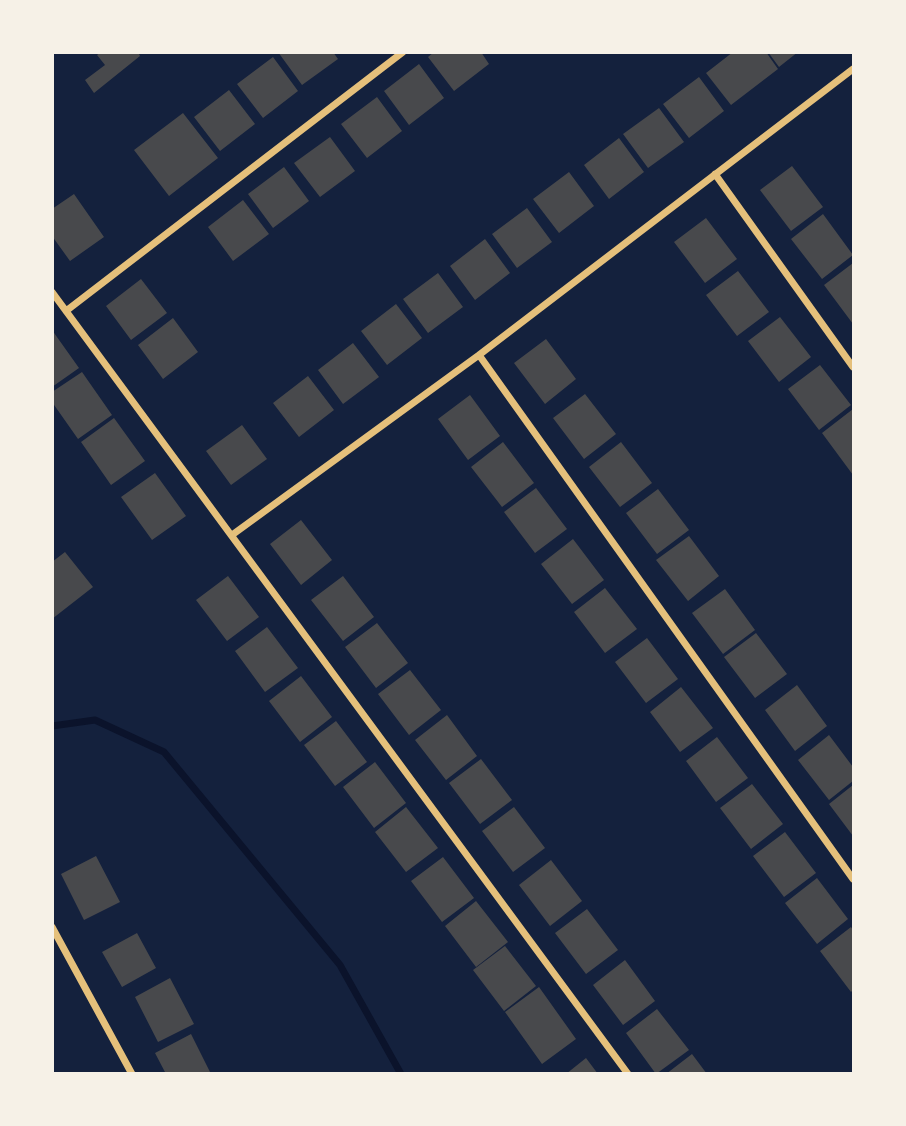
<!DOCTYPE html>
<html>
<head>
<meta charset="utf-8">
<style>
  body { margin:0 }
  #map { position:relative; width:906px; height:1126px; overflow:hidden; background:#14213d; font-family:"Open Sans",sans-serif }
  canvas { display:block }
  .frame { position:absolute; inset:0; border:54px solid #f6f1e7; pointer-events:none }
</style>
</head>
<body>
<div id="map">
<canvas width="906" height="1126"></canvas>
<div class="frame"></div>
</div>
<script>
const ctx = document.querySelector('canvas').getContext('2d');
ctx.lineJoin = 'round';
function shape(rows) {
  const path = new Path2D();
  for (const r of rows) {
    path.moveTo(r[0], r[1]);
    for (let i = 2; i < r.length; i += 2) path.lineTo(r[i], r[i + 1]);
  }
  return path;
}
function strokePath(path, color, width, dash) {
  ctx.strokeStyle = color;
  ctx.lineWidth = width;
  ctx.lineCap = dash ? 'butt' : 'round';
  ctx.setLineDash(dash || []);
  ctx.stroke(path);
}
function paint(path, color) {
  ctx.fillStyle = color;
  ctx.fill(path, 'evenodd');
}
const stream = shape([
  [52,726,95,720,164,752,340,965,401,1074]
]);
const building = shape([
  [101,52,138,52,140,56,94,93,85,80,105,65,97,55],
  [278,52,333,52,338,59,302,85],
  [434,52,481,52,489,64,454,91,428,57],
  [733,52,766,52,778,69,731,105,706,73],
  [768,52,798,52,779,67],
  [273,57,298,91,263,118,237,84],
  [419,64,444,98,409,125,384,91],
  [699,77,724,111,689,138,663,104],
  [229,90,255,124,220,151,194,117],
  [377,97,402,131,367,158,341,124],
  [659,108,684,142,648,168,623,134],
  [183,113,218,158,169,196,134,150],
  [330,137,355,171,320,197,294,163],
  [619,138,644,172,609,199,584,165],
  [792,166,823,207,791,231,760,190],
  [284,167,309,201,273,228,248,194],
  [569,172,594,206,559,233,533,199],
  [74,194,104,237,70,261,52,236,52,209],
  [243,200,269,234,233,261,208,227],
  [527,208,552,242,517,268,492,234],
  [823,214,853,255,822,279,791,239],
  [706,218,737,259,705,283,674,242],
  [485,239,510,273,475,300,450,266],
  [853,263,853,324,824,285],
  [738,271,769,312,737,336,706,295],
  [438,273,463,307,428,333,403,299],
  [141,279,167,313,131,340,106,306],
  [396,304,422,338,387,365,361,331],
  [780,317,811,357,779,382,748,341],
  [173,318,198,352,163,379,138,345],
  [52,330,79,368,52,387],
  [546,339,576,379,545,404,514,363],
  [353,343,379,377,343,404,318,370],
  [820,365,851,405,819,430,788,389],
  [82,372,112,415,78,439,52,402,52,392],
  [308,376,334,410,299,437,273,403],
  [585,394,616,434,584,459,553,418],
  [470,395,500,436,468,460,438,419],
  [853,409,853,475,822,433],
  [114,418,145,461,111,485,81,442],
  [242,425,267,459,231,485,206,451],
  [503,442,534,483,502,507,471,467],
  [621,442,652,483,620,507,589,467],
  [155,473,186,516,152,540,121,497],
  [536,488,567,529,535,553,504,512],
  [658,489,689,530,657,554,626,513],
  [301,520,332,560,301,585,270,544],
  [689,536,719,576,688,601,656,560],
  [573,539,604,580,572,604,541,564],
  [65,552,93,587,52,619,52,562],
  [228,576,259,617,227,641,196,600],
  [343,576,374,617,343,641,311,600],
  [605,588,637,629,605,653,574,612],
  [725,589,755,630,723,654,692,613],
  [377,623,408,663,376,688,345,647],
  [267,627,298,668,265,692,235,651],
  [756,633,787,674,755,698,724,657],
  [647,638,678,679,646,703,615,662],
  [410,670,441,710,409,735,378,694],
  [301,676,332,717,300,742,269,701],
  [797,685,827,726,795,751,765,710],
  [681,687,713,728,680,752,650,712],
  [447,715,477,756,446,780,415,740],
  [336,721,367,762,335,786,304,745],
  [829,735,853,767,853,781,829,800,798,760],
  [717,737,748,778,716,802,686,761],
  [481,759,512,800,480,824,449,783],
  [375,762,406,803,374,828,343,787],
  [752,784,783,824,751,849,720,808],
  [853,785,853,836,829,804],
  [406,807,438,848,406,872,375,832],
  [514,807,545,848,513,872,482,831],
  [785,832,816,873,784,897,753,856],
  [96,856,120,902,84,920,61,874],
  [443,857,474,898,442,922,411,881],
  [551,860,582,901,550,926,519,885],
  [817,878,848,919,817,944,785,903],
  [476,901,508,942,476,967,445,926],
  [587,909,618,950,586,974,555,933],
  [851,927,853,930,853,990,851,992,820,951],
  [137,933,156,968,122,987,102,952],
  [505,946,536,986,504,1011,473,970],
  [625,960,655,1001,623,1025,593,985],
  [170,978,194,1024,158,1042,135,997],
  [539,987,576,1039,542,1064,505,1012],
  [657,1009,689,1050,656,1074,626,1033],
  [191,1034,211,1074,166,1074,155,1053],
  [692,1054,707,1074,666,1074],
  [586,1058,598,1074,566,1074]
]);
const minor = shape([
  [715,174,853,367],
  [52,292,628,1074],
  [66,311,403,52],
  [479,355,853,879],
  [232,535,479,355,853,69],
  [52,927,132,1074]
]);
strokePath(stream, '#0b132b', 7);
paint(building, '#48494c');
strokePath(minor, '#e5c07b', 7);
</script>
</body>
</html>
